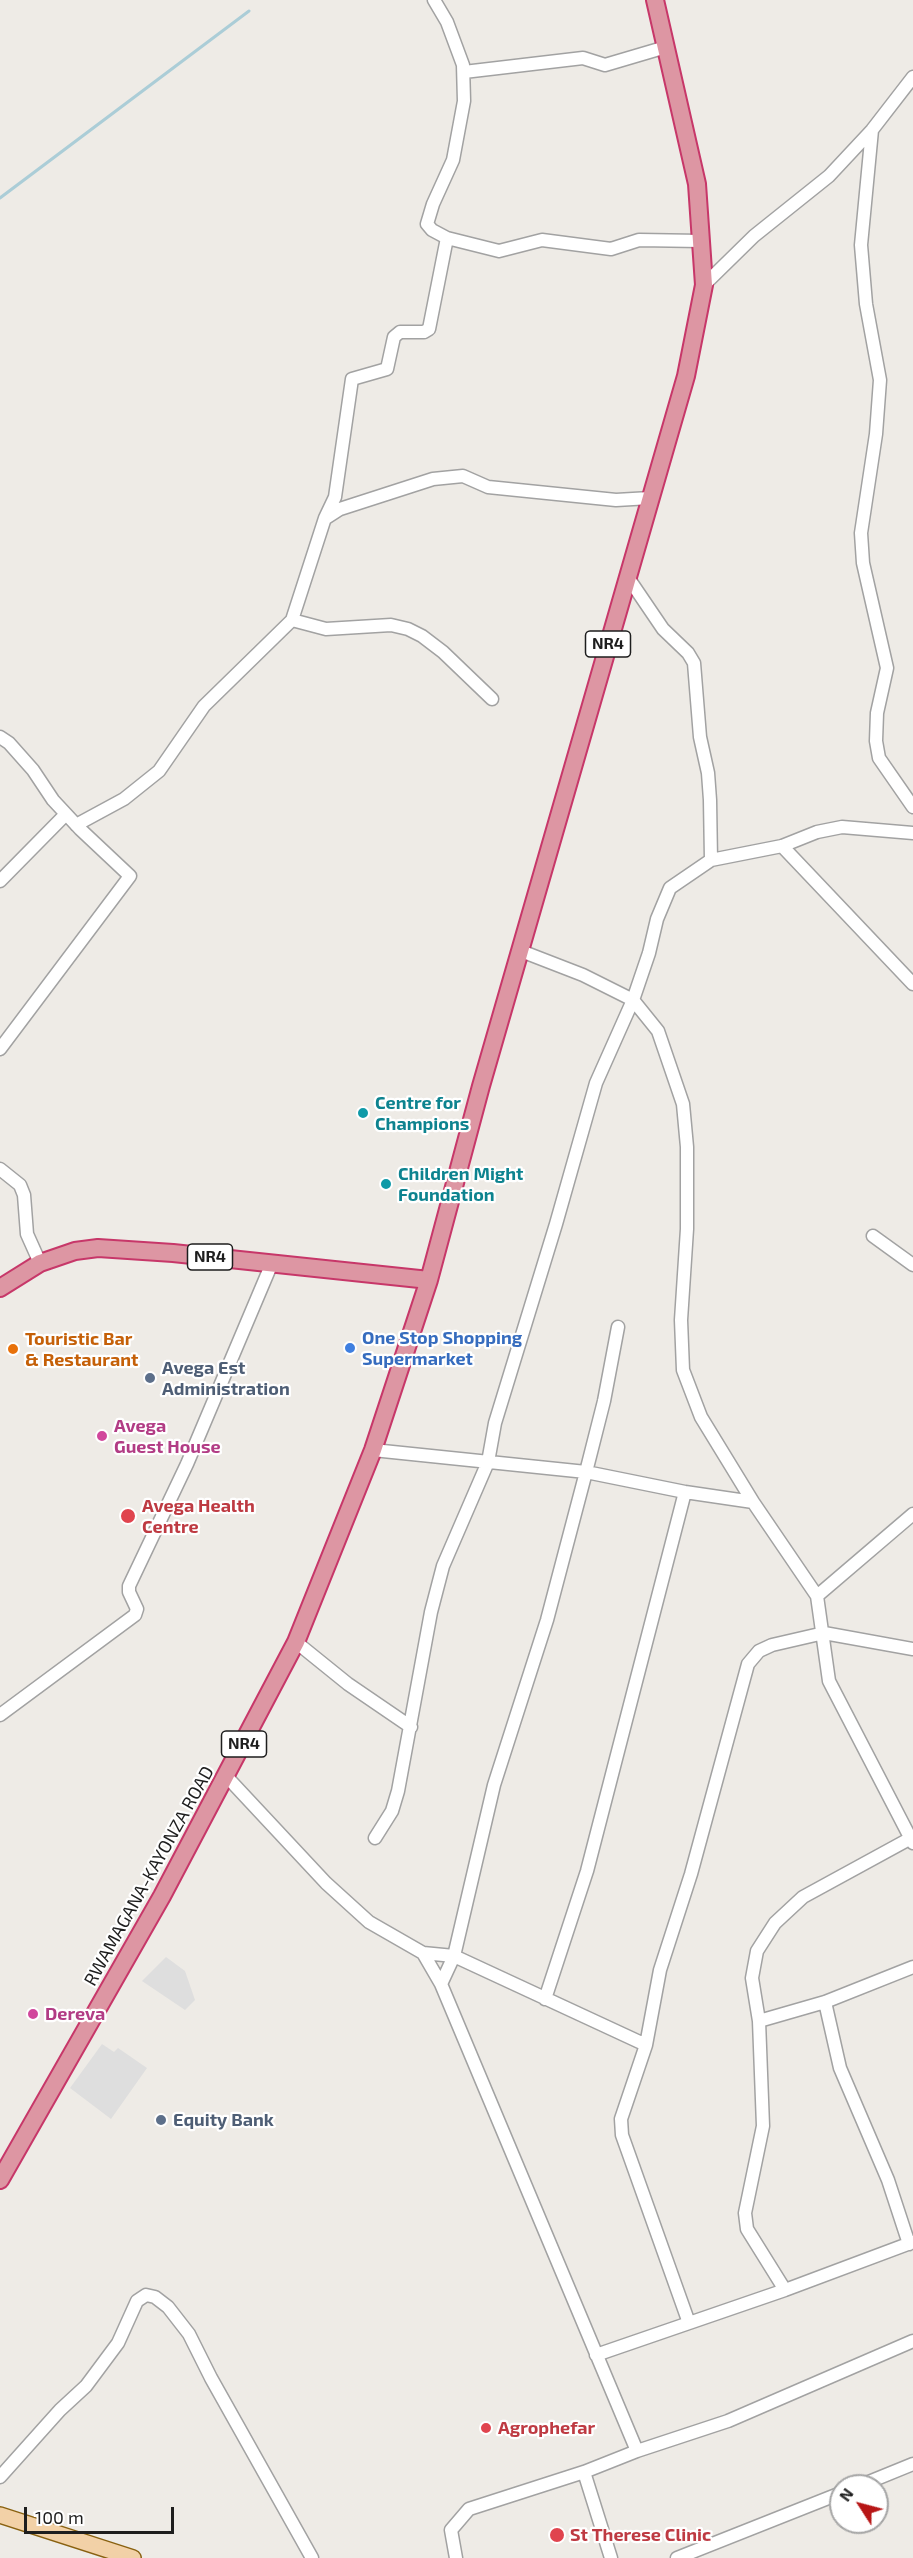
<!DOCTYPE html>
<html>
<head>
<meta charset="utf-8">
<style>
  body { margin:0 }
  #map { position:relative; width:913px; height:2558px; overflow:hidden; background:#eeebe6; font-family:"Exo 2",sans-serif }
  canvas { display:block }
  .north { position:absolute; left:829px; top:2474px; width:60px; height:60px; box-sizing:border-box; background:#fff; border:2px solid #a5a5a5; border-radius:50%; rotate:306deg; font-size:16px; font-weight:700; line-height:24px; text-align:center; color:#1e1e1e }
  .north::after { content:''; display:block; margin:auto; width:21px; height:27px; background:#b71616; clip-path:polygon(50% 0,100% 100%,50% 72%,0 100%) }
  .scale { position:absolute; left:24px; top:2507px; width:150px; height:27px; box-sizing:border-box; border:3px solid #1e1e1e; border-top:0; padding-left:8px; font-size:18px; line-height:21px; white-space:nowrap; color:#1e1e1e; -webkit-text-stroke:4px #fff; paint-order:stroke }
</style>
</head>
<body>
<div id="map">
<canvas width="913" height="2558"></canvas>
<div class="north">N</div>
<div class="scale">100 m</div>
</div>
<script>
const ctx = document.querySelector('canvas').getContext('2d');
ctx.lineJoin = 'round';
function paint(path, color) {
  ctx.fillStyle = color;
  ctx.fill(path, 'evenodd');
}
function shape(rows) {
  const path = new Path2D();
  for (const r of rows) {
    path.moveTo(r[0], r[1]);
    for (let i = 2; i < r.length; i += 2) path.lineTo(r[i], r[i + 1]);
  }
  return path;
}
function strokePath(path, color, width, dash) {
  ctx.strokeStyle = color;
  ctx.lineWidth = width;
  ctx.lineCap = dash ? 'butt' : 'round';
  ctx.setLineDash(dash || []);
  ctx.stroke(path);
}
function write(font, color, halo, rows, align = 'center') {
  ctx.font = font + ' "Exo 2",sans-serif';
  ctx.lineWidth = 4.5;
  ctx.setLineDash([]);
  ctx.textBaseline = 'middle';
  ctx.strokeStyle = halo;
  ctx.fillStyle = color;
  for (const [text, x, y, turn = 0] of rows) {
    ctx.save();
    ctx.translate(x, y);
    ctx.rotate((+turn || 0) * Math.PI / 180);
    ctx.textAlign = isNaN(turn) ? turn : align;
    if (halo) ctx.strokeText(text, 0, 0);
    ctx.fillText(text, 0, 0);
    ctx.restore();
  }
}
const parking = shape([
  [166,1957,185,1971,195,2000,185,2010,142,1981],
  [102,2044,114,2052,118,2048,147,2068,111,2119,70,2088]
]);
const stream = shape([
  [0,198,249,11]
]);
const minor = shape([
  [434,0,447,22,463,65,464,101,453,160,433,204,427,224,432,230,447,238,499,251,542,240,611,249,639,240,701,241],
  [464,72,583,58,605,65,666,47],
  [872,130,861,245,866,304,880,380,876,434,861,533,863,563,887,668,877,713,876,741,879,758,913,807],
  [704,285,754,236,829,176,872,130,913,77],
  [326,518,340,509,433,479,463,476,488,487,616,500,650,498],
  [627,576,663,629,688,653,694,663,700,737,708,773,710,800,711,860],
  [292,620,326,629,391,625,408,629,422,636,443,652,492,699],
  [0,737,9,743,33,770,53,800,80,829,130,876,0,1049],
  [76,825,124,799,159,771,204,706,292,620,325,518,335,497,352,379,387,369,394,337,400,332,424,332,429,329,447,238],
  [782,846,913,984],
  [0,881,66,814],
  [521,951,583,975,633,1000,658,1031,683,1104,687,1147,687,1229,681,1320,683,1370,701,1417,753,1502,817,1596,829,1681,913,1843],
  [0,1169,20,1185,24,1195,27,1234,40,1263],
  [873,1236,913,1265],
  [373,1450,586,1472,685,1492,753,1502],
  [817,1596,913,1514],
  [296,1642,348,1684,411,1727],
  [0,1715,135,1615,137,1609,129,1592,129,1586,187,1464,272,1263],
  [227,1777,326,1883,369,1922,423,1953,441,1984,637,2451,584,2472,469,2509,451,2530,456,2558],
  [375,1838,392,1811,398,1791,431,1612,443,1566,488,1462,495,1423,556,1224,596,1083,633,1000,649,953,657,919,670,888,711,860,782,846,817,832,842,827,913,833],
  [423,1953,454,1956,646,2045],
  [441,1984,454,1956,494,1785,547,1620,586,1472,604,1401,618,1327],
  [545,1999,587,1871,685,1492],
  [825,2002,840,2068,888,2180,909,2244],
  [759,2021,825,2002,913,1967],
  [785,2290,747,2229,745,2213,763,2126,759,2021,752,1978,757,1951,775,1923,803,1897,911,1838],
  [689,2323,622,2135,621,2119,646,2045,660,1970,691,1874,748,1664,759,1651,772,1645,824,1633,913,1649],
  [596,2355,785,2290,913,2242],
  [637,2451,728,2421,913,2341],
  [584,2472,611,2558],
  [0,2477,60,2410,86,2386,118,2343,137,2301,146,2295,155,2297,168,2307,189,2334,211,2378,312,2558],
  [859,2486,913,2464],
  [677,2558,841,2493]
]);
const major = shape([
  [0,2515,133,2558]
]);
const highway = shape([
  [0,1288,40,1263,75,1251,98,1248,173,1253,429,1280],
  [0,2180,162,1896,296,1642,373,1450,429,1280,481,1086,686,376,704,285,697,184,655,0]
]);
const markers = [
  [363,1113,6,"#0f9aa8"],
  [386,1184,6,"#0f9aa8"],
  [350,1348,6,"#3f7fe0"],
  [13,1349,6,"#e8710a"],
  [150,1378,6,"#5c6f8a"],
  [102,1436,6,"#d1479c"],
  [128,1516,8,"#e0444e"],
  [33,2014,6,"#d1479c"],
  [161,2120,6,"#5c6f8a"],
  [486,2428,6,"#e0444e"],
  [557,2535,8,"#e0444e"]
];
const shields = [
  [608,644,45],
  [210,1257,45],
  [244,1744,45]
];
const shieldNames = [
  ["NR4",608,644],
  ["NR4",210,1257],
  ["NR4",244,1744]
];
const cultureNames = [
  ["Centre for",375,1103],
  ["Champions",375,1124],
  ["Children Might",398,1174],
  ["Foundation",398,1195]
];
const shopNames = [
  ["One Stop Shopping",362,1338],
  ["Supermarket",362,1359]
];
const foodNames = [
  ["Touristic Bar",25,1339],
  ["& Restaurant",25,1360]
];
const serviceNames = [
  ["Avega Est",162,1368],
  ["Administration",162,1389],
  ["Equity Bank",173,2120]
];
const hotelNames = [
  ["Avega",114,1426],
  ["Guest House",114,1447],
  ["Dereva",45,2014]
];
const healthNames = [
  ["Avega Health",142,1506],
  ["Centre",142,1527],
  ["Agrophefar",498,2428],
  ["St Therese Clinic",570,2535]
];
const streetNames = [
  ["RWAMAGANA-KAYONZA ROAD",149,1876,-61]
];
paint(parking, '#dedede');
strokePath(stream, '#abcdd7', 3);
strokePath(minor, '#a2a2a2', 15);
strokePath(major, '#896110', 18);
strokePath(highway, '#c73769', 20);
strokePath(minor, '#fff', 12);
strokePath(major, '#f2d1a7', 15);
strokePath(highway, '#dd96a3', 16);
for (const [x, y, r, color] of markers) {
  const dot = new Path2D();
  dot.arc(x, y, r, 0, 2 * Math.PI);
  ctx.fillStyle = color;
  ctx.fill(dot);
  strokePath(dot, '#fff', 2);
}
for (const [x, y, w] of shields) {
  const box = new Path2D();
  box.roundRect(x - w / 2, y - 13, w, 26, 4.5);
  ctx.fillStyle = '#fff';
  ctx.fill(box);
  strokePath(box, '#1e1e1e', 1.5);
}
write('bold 16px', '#1e1e1e', null, shieldNames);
write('bold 18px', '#0d838f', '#fff', cultureNames, 'left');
write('bold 18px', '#366cbe', '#fff', shopNames, 'left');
write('bold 18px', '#c56008', '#fff', foodNames, 'left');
write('bold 18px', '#4e5e75', '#fff', serviceNames, 'left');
write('bold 18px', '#b23c85', '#fff', hotelNames, 'left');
write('bold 18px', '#be3a42', '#fff', healthNames, 'left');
write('18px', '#1e1e1e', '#fff', streetNames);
</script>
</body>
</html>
